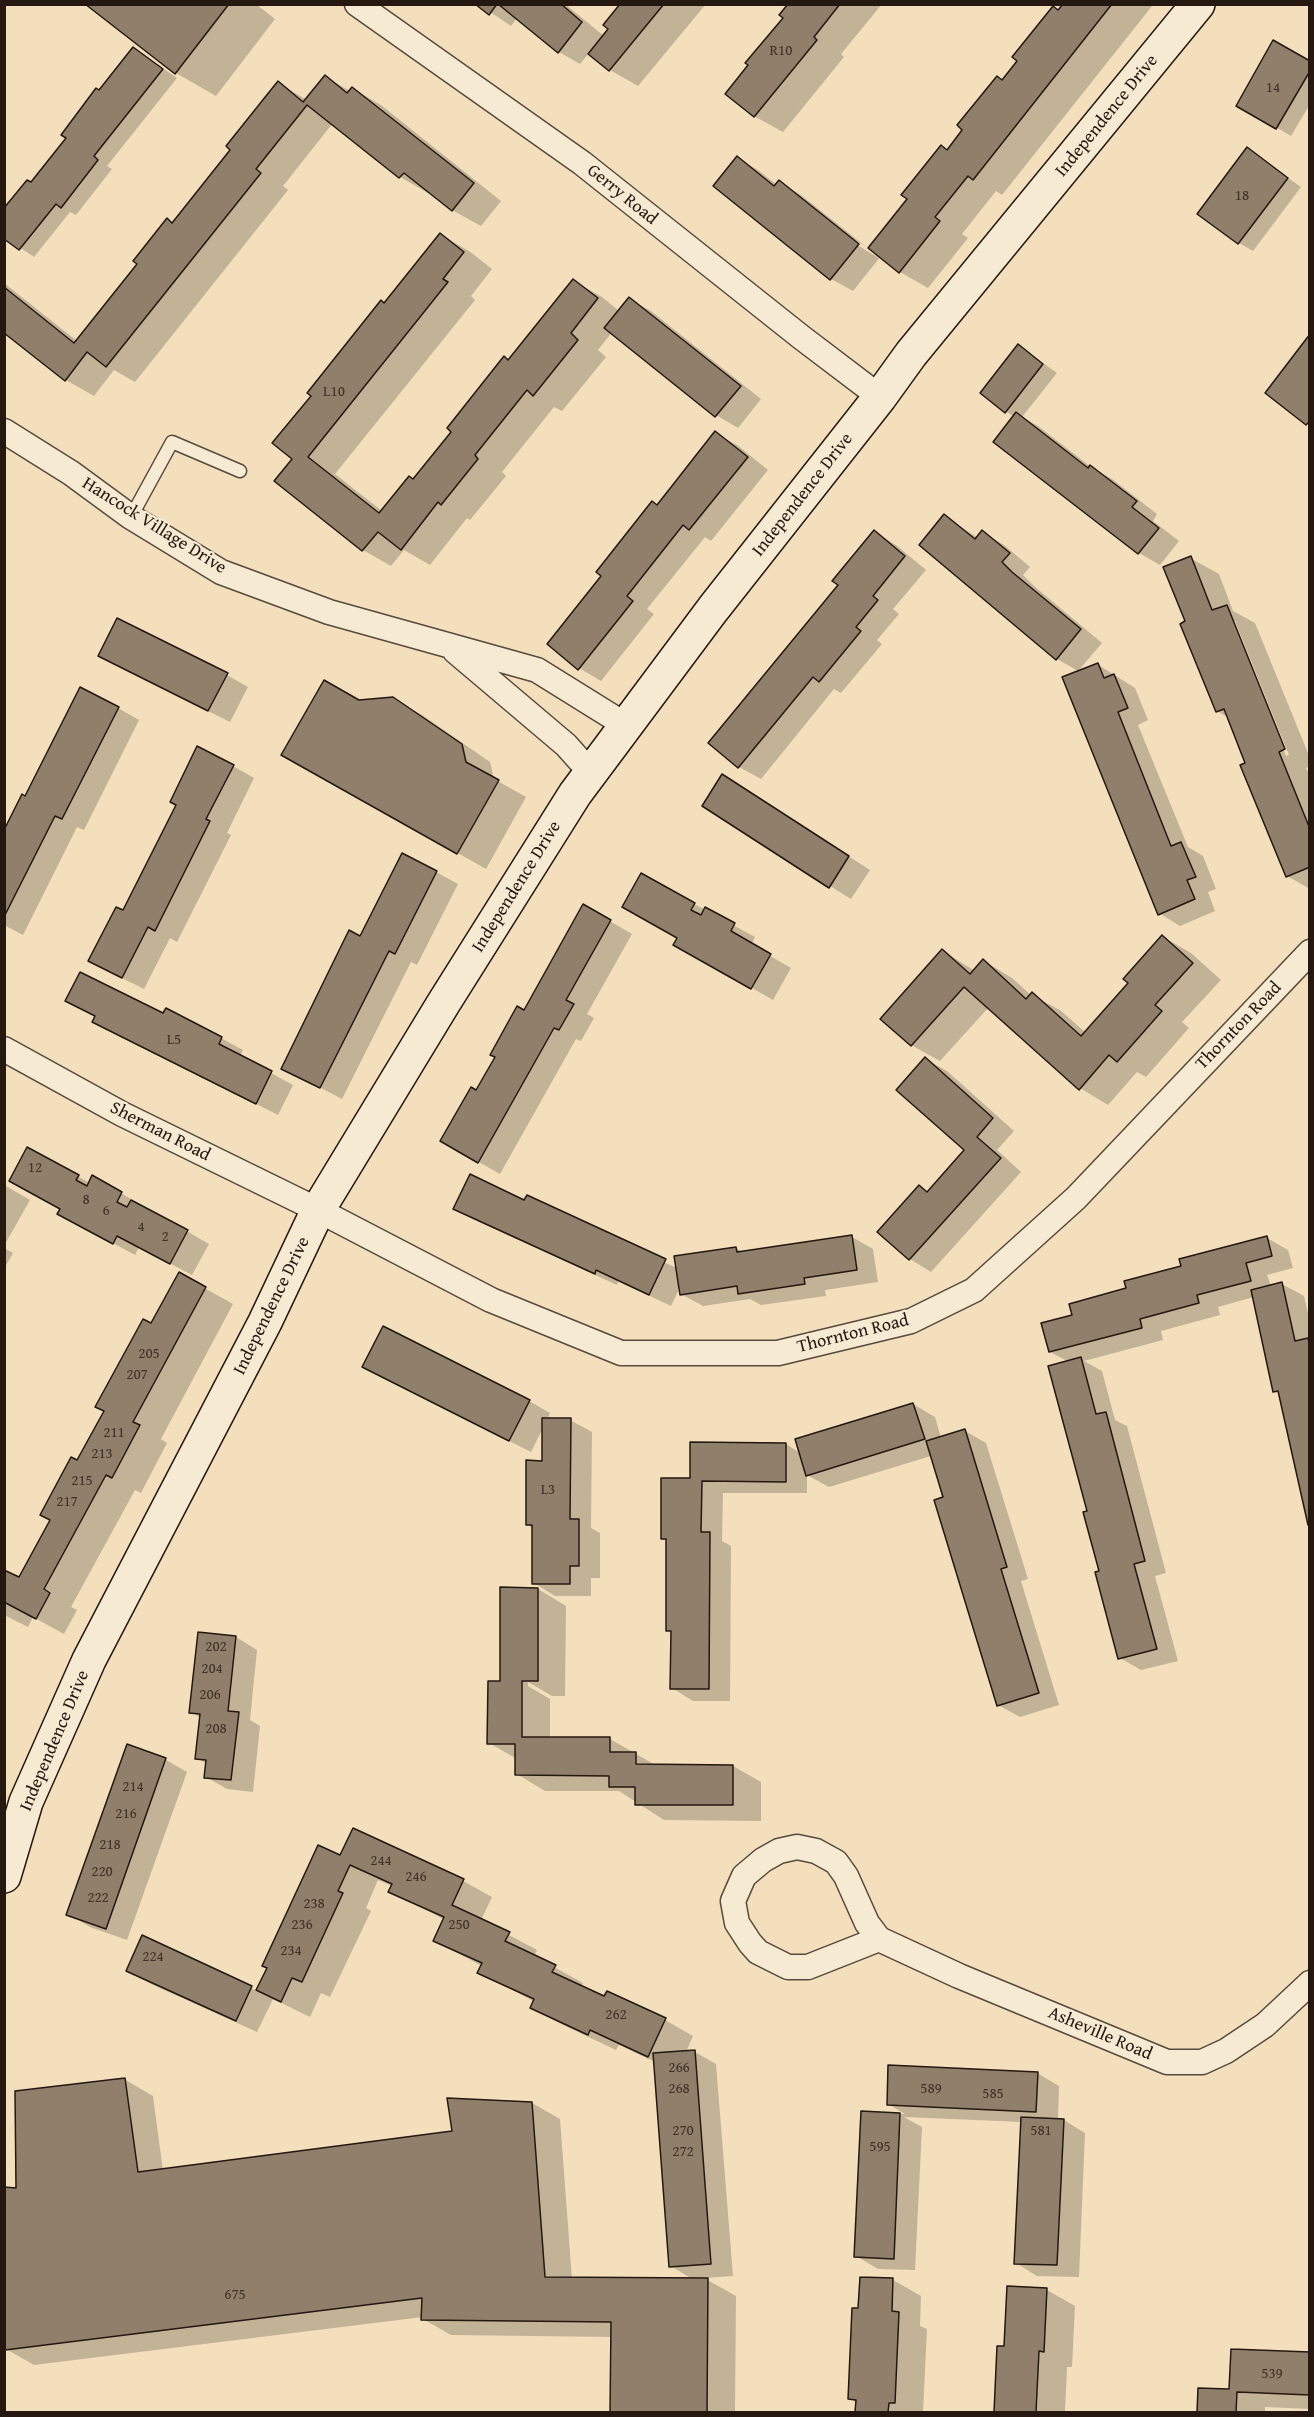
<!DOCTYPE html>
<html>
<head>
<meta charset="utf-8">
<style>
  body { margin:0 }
  #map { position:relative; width:1314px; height:2417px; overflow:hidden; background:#f3dfbc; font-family:"Gentium Book Plus",serif }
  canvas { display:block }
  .frame { position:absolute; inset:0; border:6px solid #241811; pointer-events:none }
</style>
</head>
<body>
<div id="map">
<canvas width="1314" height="2417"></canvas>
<div class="frame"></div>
</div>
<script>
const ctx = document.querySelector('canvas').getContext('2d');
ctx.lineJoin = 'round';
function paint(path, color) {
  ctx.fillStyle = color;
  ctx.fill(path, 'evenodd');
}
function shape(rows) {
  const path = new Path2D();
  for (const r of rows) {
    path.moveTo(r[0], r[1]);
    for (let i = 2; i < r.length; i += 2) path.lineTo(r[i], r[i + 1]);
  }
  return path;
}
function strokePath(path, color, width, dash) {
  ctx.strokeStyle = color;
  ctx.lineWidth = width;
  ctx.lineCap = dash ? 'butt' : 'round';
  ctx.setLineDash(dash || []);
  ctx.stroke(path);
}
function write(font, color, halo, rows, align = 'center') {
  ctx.font = font + ' "Gentium Book Plus",serif';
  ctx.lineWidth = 4.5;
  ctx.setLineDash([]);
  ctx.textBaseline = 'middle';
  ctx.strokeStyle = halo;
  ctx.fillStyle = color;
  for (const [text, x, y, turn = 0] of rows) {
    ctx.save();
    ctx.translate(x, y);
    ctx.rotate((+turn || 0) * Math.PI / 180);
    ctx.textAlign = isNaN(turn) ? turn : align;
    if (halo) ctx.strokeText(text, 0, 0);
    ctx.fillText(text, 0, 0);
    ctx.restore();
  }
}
const shadow = shape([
  [87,4,256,4,275,19,216,96,176,73],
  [478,4,565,4,604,36,622,4,706,4,638,86,610,70,589,53,580,64,559,52,517,18,511,26],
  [790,4,882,4,841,54,844,57,783,132,754,116],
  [1065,4,1152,6,1002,195,996,191,962,234,968,238,928,288,900,272,881,256,853,291,831,279,715,186,737,158,758,170,777,185,779,182,801,195,865,246,853,239,852,242,879,258,909,199,942,147,948,150],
  [134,49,177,78,107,166,112,169,76,215,70,212,34,257,4,237,32,184],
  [1310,63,1310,104,1291,136,1238,105],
  [325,77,350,91,353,89,381,105,501,201,481,226,452,210,430,192,428,193,400,177,333,123,283,186,288,190,135,382,114,370,94,396,66,380,4,331,4,283,77,341,232,150,278,83,307,100],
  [1247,149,1301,187,1253,251,1239,243],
  [441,235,469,251,492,269,471,296,475,300,335,474,382,511,414,481,574,281,602,297,619,311,629,299,651,311,761,399,738,428,716,415,612,332,598,350,606,357,562,411,554,407,502,472,506,476,470,520,467,518,430,565,404,550,391,566,363,550,276,481,294,458,385,304],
  [1019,346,1057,373,1022,417,1038,426,1091,467,1112,479,1157,514,1153,521,1179,541,1160,565,1139,553,995,442,1014,417,982,393],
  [715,433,737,445,768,470,711,541,705,537,647,609,654,614,601,681,579,668,657,506],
  [944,516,978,538,982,532,1004,545,1030,567,1023,575,1034,586,1102,643,1078,671,1057,659],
  [874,532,896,545,926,570,893,609,899,614,877,640,882,644,841,693,834,689,761,779,739,767,710,743,840,585],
  [1190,558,1219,574,1233,611,1255,623,1310,758,1310,766,1306,768,1310,776,1310,889,1287,876,1229,718,1217,711,1187,622],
  [1232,621,1235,621,1289,755,1286,756],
  [1097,664,1135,688,1148,720,1138,725,1188,847,1203,856,1216,889,1208,892,1215,911,1180,926,1159,913],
  [121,668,227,675,248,687,230,722],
  [393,699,422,715,490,762,494,779,526,797,486,869,312,771,359,702],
  [118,708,139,720,84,830,77,827,23,935,4,925,4,833,26,798],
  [233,766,254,778,227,833,231,835,177,942,170,938,144,989,112,973,124,912],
  [744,789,870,870,851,899,830,886],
  [436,872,458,884,417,965,411,962,342,1099,283,1068,361,938],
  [641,875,755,937,751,945,791,968,773,1000,675,944,678,938],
  [584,906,632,934,587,1014,594,1018,581,1041,576,1039,500,1174,442,1141,477,1092],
  [1163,937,1191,953,1221,980,1182,1022,1189,1028,1146,1077,1137,1072,1108,1105,1080,1088,989,1007,940,1061,911,1045,943,951,975,971,984,961,1012,978,1031,995,1060,1010,1086,1033,1130,983],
  [164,1015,221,1038,243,1050,240,1056,293,1085,278,1115,94,1021],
  [925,1059,947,1071,1014,1131,997,1150,1021,1172,931,1272,910,1259,879,1232,920,1187,929,1193,967,1150],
  [28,1149,90,1183,93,1177,209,1244,192,1275,139,1247,135,1255,81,1226,62,1209],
  [4,1185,30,1200,4,1246],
  [525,1202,677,1268,736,1248,743,1253,852,1237,873,1249,878,1282,825,1290,826,1296,761,1305,750,1299,703,1306,681,1294,680,1287,671,1306,618,1281,617,1285,477,1221,455,1209],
  [1267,1238,1288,1250,1293,1268,1267,1275,1271,1286,1282,1284,1304,1296,1310,1322,1310,1525,1280,1394,1275,1391,1254,1297,1218,1307,1220,1315,1161,1331,1163,1340,1084,1361,1102,1371,1115,1420,1127,1426,1166,1573,1155,1576,1178,1661,1141,1670,1120,1658,1088,1512,1069,1362,1050,1352,1073,1316,1128,1290],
  [4,1248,13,1253,4,1269],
  [179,1274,233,1304,161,1439,167,1443,141,1493,135,1490,71,1607,77,1610,64,1634,33,1617,28,1627,4,1615,4,1571,19,1579,52,1520,78,1462],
  [364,1367,529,1401,550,1413,547,1420,570,1420,592,1432,591,1528,600,1533,600,1578,591,1578,591,1596,555,1596,534,1583,534,1528,527,1525,543,1462,543,1428,531,1452],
  [913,1404,935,1417,941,1438,965,1431,986,1443,1028,1579,1021,1581,1059,1705,1020,1717,998,1705,931,1456,829,1487,807,1475,807,1493,723,1493,722,1541,731,1546,730,1701,693,1701,672,1688,672,1633,667,1630,667,1541,663,1538,691,1480,786,1444,800,1453],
  [538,1589,566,1606,565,1696,552,1696,528,1682,528,1686,550,1699,550,1738,610,1739,657,1766,733,1766,761,1782,761,1821,664,1820,619,1791,545,1791,517,1774,517,1759,489,1743,501,1682],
  [199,1633,236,1637,257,1650,250,1720,260,1726,253,1792,227,1789,206,1777,207,1764,197,1758,201,1718,191,1712],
  [128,1746,166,1760,187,1772,127,1940,90,1927,68,1914],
  [353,1830,463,1881,492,1897,481,1920,537,1950,534,1956,583,1983,581,1987,665,2020,693,2036,686,2052,695,2052,716,2064,733,2276,704,2278,736,2296,735,2412,611,2412,612,2337,451,2335,423,2319,423,2317,34,2365,6,2349,17,2189,124,2079,153,2096,163,2171,453,2132,532,2103,560,2119,572,2279,694,2280,671,2266,655,2062,619,2045,616,2050,561,2024,532,2008,535,2002,479,1972,482,1966,435,1941,445,1920,390,1891,392,1886,378,1880,366,1908,371,1911,330,1997,321,1993,310,2017,273,1999,257,2032,149,1983,128,1970,251,1988,257,1991,268,1968,341,1857],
  [1037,2073,1059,2086,1058,2120,1064,2120,1085,2133,1079,2277,1037,2276,1016,2263,1022,2122,904,2117,922,2127,915,2270,878,2269,856,2256,863,2113,905,2114,888,2104],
  [893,2280,921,2296,920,2326,927,2329,923,2412,857,2412,857,2403,849,2398,859,2310],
  [1047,2290,1075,2306,1072,2367,1067,2367,1065,2412,996,2412,998,2348,1006,2348],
  [1310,2353,1310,2409,1265,2407,1265,2412,1198,2412,1199,2389,1230,2390]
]);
const building = shape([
  [85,4,229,4,175,74,85,4],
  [475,4,497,4,489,15,475,4],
  [498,4,561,4,582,22,558,53,498,4],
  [620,4,664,4,609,71,588,54,608,29,603,25,620,4],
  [788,4,840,4,814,37,817,40,754,117,725,94,748,65,745,63,783,18,779,15,788,4],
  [1063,4,1112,4,973,180,968,176,935,217,940,221,899,273,868,248,907,199,901,195,941,145,947,150,962,130,957,125,997,76,1002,80,1017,61,1012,57,1053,6,1058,10,1063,4],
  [1273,40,1310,61,1310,71,1276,129,1236,106,1273,40],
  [133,47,163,69,94,156,98,160,61,208,56,204,19,250,4,239,4,208,27,180,31,182,66,138,61,135,96,88,99,90,133,47],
  [325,75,347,93,352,87,474,183,452,211,404,173,399,178,307,105,256,169,261,173,106,367,87,352,65,381,4,333,4,287,74,343,137,264,133,261,167,218,172,223,230,150,226,146,278,81,303,102,325,75],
  [1247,147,1288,178,1238,244,1197,214,1247,147],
  [737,156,774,186,779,180,859,244,830,280,713,186,737,156],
  [440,233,464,252,443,279,448,282,308,457,379,513,409,476,413,479,451,432,447,428,504,356,508,360,573,279,598,298,571,333,578,340,533,396,527,390,475,455,478,459,441,505,438,502,401,550,378,532,362,551,274,481,292,459,272,443,311,396,307,393,381,300,384,303,440,233],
  [629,297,741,386,715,417,604,328,629,297],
  [1310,334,1310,421,1306,425,1265,393,1310,334],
  [1018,344,1043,364,1005,413,980,393,1018,344],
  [1016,412,1088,468,1090,465,1137,501,1132,507,1159,528,1138,554,993,442,1016,412],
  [715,431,748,457,689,530,683,525,627,596,633,601,578,670,547,644,601,576,596,572,652,501,657,505,715,431],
  [944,514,975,539,982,530,1010,553,1002,562,1012,572,1081,629,1056,660,919,545,944,514],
  [874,530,905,556,873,596,878,600,856,627,861,631,819,682,813,677,738,768,708,743,838,585,832,581,874,530],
  [1191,556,1212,610,1227,605,1285,749,1279,752,1310,829,1310,867,1286,877,1240,765,1245,763,1224,709,1216,712,1180,624,1185,621,1163,567,1191,556],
  [117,618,228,673,208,711,98,656,117,618],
  [1098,663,1104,678,1114,674,1128,708,1118,712,1171,846,1181,842,1196,877,1187,880,1195,899,1158,915,1062,677,1098,663],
  [324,680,359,700,393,697,462,744,466,762,499,780,457,854,281,755,324,680],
  [80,687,119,707,62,819,55,816,4,917,4,830,22,794,25,796,80,687],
  [197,746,234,765,206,819,210,821,155,931,148,927,122,978,88,961,116,907,123,910,176,805,170,802,197,746],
  [722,774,849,856,829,888,702,806,722,774],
  [402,853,437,871,395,954,389,951,320,1088,281,1069,349,930,360,936,402,853],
  [641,873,695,903,691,910,701,915,705,907,735,923,731,931,771,954,751,989,673,945,677,938,622,907,641,873],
  [583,904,611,920,566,1000,574,1004,559,1030,554,1028,478,1163,440,1141,471,1087,476,1090,495,1057,490,1055,517,1006,524,1010,583,904],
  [1162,935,1193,963,1155,1005,1162,1011,1117,1062,1109,1055,1079,1090,964,987,911,1046,880,1019,942,949,970,974,983,959,1026,999,1032,992,1081,1036,1128,983,1123,979,1162,935],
  [80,972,163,1013,166,1008,222,1037,219,1044,272,1071,256,1104,92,1022,95,1016,65,1001,80,972],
  [925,1057,993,1118,977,1137,1001,1158,909,1260,877,1232,919,1185,927,1192,964,1150,896,1090,925,1057],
  [27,1147,79,1175,76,1180,87,1186,92,1175,122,1192,117,1202,127,1207,131,1200,188,1230,170,1264,117,1236,113,1244,57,1214,60,1209,9,1181,27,1147],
  [470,1174,524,1200,527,1195,666,1259,649,1295,596,1270,595,1274,453,1209,470,1174],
  [852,1235,857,1270,804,1278,805,1284,738,1294,737,1286,680,1295,674,1256,736,1247,737,1252,852,1235],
  [1267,1236,1272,1256,1246,1263,1251,1281,1197,1295,1199,1303,1140,1319,1142,1328,1049,1352,1041,1323,1072,1315,1069,1304,1126,1288,1124,1281,1181,1266,1179,1259,1267,1236],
  [179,1272,206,1287,133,1422,140,1425,112,1478,106,1475,44,1589,50,1593,36,1619,4,1602,4,1570,19,1577,50,1520,40,1515,71,1457,77,1460,104,1411,95,1407,143,1319,151,1323,179,1272],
  [1282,1282,1295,1341,1308,1338,1310,1347,1310,1525,1308,1525,1278,1391,1273,1392,1251,1290,1282,1282],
  [383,1326,530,1400,509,1441,362,1367,383,1326],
  [1081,1357,1096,1414,1106,1412,1145,1561,1134,1564,1157,1649,1118,1659,1095,1572,1099,1571,1083,1512,1087,1511,1048,1366,1081,1357],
  [913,1403,925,1439,806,1476,795,1439,913,1403],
  [542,1418,571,1418,570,1519,579,1519,579,1566,570,1566,570,1584,532,1584,532,1525,526,1525,526,1460,542,1461,542,1418],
  [965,1429,1007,1567,1001,1569,1039,1693,997,1706,934,1500,943,1497,926,1441,965,1429],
  [690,1442,786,1443,786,1482,702,1481,701,1532,710,1532,709,1689,670,1689,671,1631,666,1631,666,1539,661,1539,661,1478,690,1478,690,1442],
  [500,1587,538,1588,538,1681,522,1681,522,1737,610,1737,610,1752,636,1752,636,1764,733,1765,733,1805,635,1805,635,1787,609,1787,609,1776,515,1775,515,1744,487,1744,488,1681,500,1681,500,1587],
  [198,1632,236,1636,228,1711,239,1712,231,1780,204,1778,206,1760,195,1759,200,1714,189,1713,198,1632],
  [127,1744,166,1758,106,1929,66,1915,127,1744],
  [353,1828,464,1879,452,1905,510,1932,505,1941,556,1965,552,1972,604,1996,607,1991,666,2018,648,2057,590,2030,588,2035,530,2008,534,1999,477,1973,482,1963,433,1941,444,1917,388,1892,392,1884,350,1865,338,1891,343,1893,302,1982,292,1978,281,2002,256,1990,267,1968,262,1966,318,1845,340,1855,353,1828],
  [142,1935,252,1986,236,2021,126,1971,142,1935],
  [695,2050,711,2264,669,2267,653,2053,695,2050],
  [888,2065,1038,2072,1036,2112,887,2105,888,2065],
  [125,2078,138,2172,452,2131,447,2098,532,2102,545,2277,708,2278,707,2412,610,2412,611,2322,421,2320,422,2298,5,2350,4,2187,16,2188,15,2091,125,2078],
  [861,2111,900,2113,894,2259,854,2257,861,2111],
  [1021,2117,1064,2119,1057,2265,1014,2264,1021,2117],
  [860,2277,893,2278,892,2311,899,2312,895,2403,889,2403,888,2412,855,2412,856,2400,848,2399,852,2308,858,2308,860,2277],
  [1007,2286,1047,2288,1044,2352,1039,2351,1036,2412,994,2412,997,2346,1004,2346,1007,2286],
  [1231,2349,1310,2352,1310,2395,1237,2392,1236,2412,1197,2412,1198,2388,1229,2389,1231,2349]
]);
const service = shape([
  [131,517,172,442,240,471]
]);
const minor = shape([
  [357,4,582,163,801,337,880,397],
  [4,431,71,473,131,517,221,572,329,612,537,670,627,726],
  [455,651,566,745,591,773],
  [4,1049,122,1114,318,1210,491,1300,621,1353,778,1353,911,1321,974,1290,1076,1198,1310,952],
  [879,1939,808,1967,788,1967,758,1952,750,1943,737,1923,733,1901,744,1876,763,1860,779,1851,797,1847,816,1851,836,1862,846,1876,867,1923,879,1939,959,1976,1167,2062,1202,2062,1226,2051,1265,2025,1310,1983]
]);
const secondary = shape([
  [4,1876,26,1802,89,1660,265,1322,318,1210,443,1004,575,794,713,609,880,397,911,354,1198,4]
]);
const numberNames = [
  ["R10",781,51],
  ["14",1273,88],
  ["18",1242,196],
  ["L10",334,392],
  ["L5",174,1040],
  ["12",35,1168],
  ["8",86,1200],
  ["6",106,1211],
  ["4",141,1227],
  ["2",165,1237],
  ["205",149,1354],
  ["207",137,1375],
  ["211",114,1433],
  ["213",102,1454],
  ["215",82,1481],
  ["L3",548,1490],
  ["217",67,1502],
  ["202",216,1647],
  ["204",212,1669],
  ["206",210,1695],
  ["208",216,1729],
  ["214",133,1787],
  ["216",126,1814],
  ["218",110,1845],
  ["244",381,1861],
  ["220",102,1872],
  ["246",416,1877],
  ["222",98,1898],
  ["238",314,1904],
  ["236",302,1925],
  ["250",459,1925],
  ["234",291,1951],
  ["224",153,1957],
  ["262",616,2015],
  ["266",679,2068],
  ["268",679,2089],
  ["589",931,2089],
  ["585",993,2094],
  ["270",683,2131],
  ["581",1041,2131],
  ["595",880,2147],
  ["272",683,2152],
  ["675",235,2295],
  ["539",1272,2374]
];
const streetNames = [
  ["Independence Drive",1107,116,-51],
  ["Gerry Road",622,195,39],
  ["Independence Drive",803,495,-52],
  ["Hancock Village Drive",154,526,32],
  ["Independence Drive",517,887,-58],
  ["Thornton Road",1239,1026,-46],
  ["Sherman Road",160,1132,27],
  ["Independence Drive",272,1306,-64],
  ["Thornton Road",853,1334,-14],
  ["Independence Drive",55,1741,-67],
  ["Asheville Road",1100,2034,23]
];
paint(shadow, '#0003');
paint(building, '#907f6a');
strokePath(building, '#241811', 1.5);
strokePath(service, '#584a3c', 15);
strokePath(minor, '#584a3c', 27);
strokePath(secondary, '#241811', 36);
strokePath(service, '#f7ead3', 12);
strokePath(minor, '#f7ead3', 24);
strokePath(secondary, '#f7ead3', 33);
write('15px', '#3f3227', null, numberNames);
write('18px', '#241811', '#f7ead3', streetNames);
</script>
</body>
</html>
